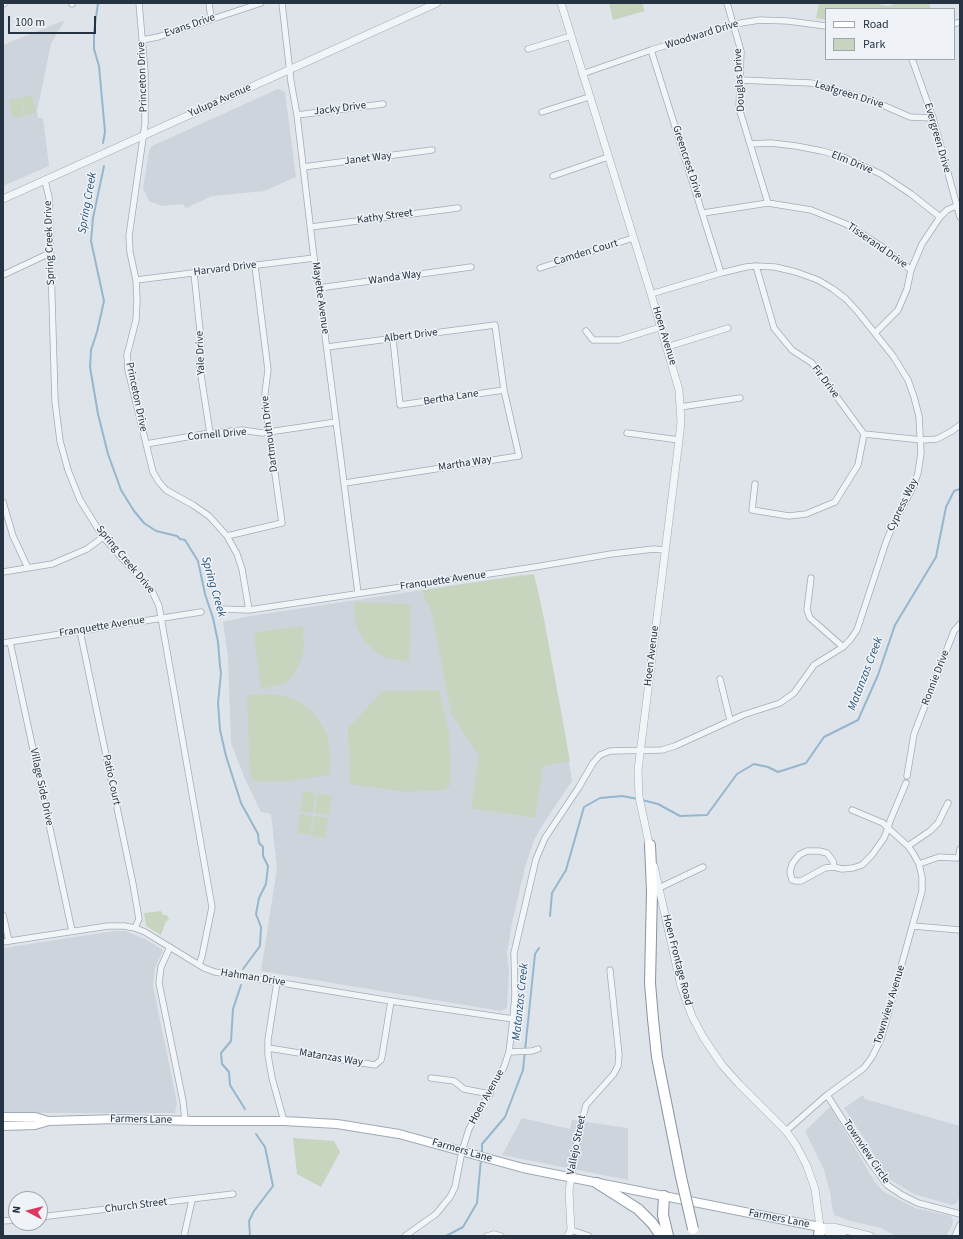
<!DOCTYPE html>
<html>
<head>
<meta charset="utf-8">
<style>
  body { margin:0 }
  #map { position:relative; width:963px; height:1239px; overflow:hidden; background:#dfe4ea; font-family:"Source Sans 3",sans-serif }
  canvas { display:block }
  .frame { position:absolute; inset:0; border:4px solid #263343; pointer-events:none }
  .legend { position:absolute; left:825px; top:8px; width:130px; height:52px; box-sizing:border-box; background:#eff3f7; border:1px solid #9fa6af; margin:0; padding:5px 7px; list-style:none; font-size:12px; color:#263343 }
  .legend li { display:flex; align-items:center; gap:8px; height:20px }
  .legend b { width:20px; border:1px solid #9fa6af }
  .north { position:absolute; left:8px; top:1191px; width:40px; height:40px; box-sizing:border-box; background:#eff3f7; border:1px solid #9fa6af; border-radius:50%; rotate:277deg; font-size:11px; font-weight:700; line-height:16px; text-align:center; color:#263343 }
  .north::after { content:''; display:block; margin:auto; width:14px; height:18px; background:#dc375f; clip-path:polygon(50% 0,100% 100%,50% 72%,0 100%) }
  .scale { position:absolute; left:8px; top:16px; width:88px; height:18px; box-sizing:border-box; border:2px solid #263343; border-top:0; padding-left:5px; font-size:12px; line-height:14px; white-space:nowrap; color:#263343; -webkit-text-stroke:3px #eff3f7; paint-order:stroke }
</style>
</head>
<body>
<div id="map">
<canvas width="963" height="1239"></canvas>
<div class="frame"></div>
<ul class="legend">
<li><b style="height:5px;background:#fff"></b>Road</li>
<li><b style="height:11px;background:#c7d5bf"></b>Park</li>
</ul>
<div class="north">N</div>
<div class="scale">100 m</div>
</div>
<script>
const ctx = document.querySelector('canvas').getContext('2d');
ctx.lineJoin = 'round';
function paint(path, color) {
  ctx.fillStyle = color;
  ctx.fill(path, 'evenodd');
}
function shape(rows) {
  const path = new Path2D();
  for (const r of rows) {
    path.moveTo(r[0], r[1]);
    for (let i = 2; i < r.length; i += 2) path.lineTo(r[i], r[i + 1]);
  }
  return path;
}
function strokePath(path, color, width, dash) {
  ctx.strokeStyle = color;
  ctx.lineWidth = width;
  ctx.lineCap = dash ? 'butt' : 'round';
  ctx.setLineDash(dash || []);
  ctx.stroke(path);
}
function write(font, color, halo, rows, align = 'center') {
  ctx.font = font + ' "Source Sans 3",sans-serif';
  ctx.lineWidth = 3;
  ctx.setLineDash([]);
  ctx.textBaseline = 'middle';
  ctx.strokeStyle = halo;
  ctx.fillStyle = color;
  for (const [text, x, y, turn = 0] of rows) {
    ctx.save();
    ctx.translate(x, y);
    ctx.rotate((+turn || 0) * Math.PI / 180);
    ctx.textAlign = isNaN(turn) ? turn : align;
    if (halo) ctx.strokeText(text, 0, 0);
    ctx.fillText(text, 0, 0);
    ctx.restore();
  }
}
const built = shape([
  [65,20,51,44,37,111,38,118,43,118,49,166,3,186,3,45],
  [278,89,285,92,296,177,264,191,212,196,186,208,183,204,162,206,149,201,143,188,149,151,152,146],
  [522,575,537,586,562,716,572,781,545,821,534,840,525,867,512,923,507,953,509,972,507,1008,501,1011,261,971,277,868,271,814,261,812,245,779,231,743,228,657,223,622,250,616],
  [114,931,126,931,145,939,163,950,155,968,153,986,177,1103,175,1113,3,1113,3,948],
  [863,1095,865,1099,960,1126,960,1194,957,1203,952,1205,914,1194,889,1179,881,1169,868,1144,844,1108],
  [829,1108,831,1108,875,1182,884,1192,915,1208,951,1216,953,1221,952,1225,946,1236,896,1236,881,1228,851,1221,834,1215,832,1207,830,1192,824,1170,805,1131],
  [522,1118,570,1129,572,1120,628,1128,628,1180,502,1155]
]);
const green = shape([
  [609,3,642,3,645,11,613,20],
  [819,3,873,3,888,6,898,3,929,3,931,9,826,9,826,20,816,18],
  [32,95,36,113,25,115,21,98],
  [20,98,24,116,13,118,9,100],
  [534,574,544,619,570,761,543,766,535,818,471,808,479,756,451,713,432,613,424,597,422,590],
  [354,602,408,604,411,607,409,661,398,660,387,658,376,652,366,643,356,626,354,610],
  [303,626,304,650,300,662,295,673,289,680,282,684,261,689,254,636,257,632],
  [439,690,449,732,451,784,445,790,405,792,350,784,348,728,383,691],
  [272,694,285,696,300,702,311,711,321,723,328,737,330,755,330,775,289,781,256,782,250,777,247,695],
  [303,791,316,793,313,813,300,811],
  [318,793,332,796,329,815,315,813],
  [300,814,313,816,310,835,297,833],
  [315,816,328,818,325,838,312,836],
  [161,911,163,915,167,915,169,920,166,921,161,935,146,926,144,913],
  [293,1138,334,1141,340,1152,321,1187,297,1174]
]);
const stream = shape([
  [98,3,94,32,94,49,99,66,105,132,103,143],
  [104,166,93,218,91,241,104,301,97,332,91,350,90,367,98,414,108,454,121,490,134,511,144,523,156,531,177,536,180,539,185,540,198,561,205,594,213,618,218,642,220,666,221,673,218,703,220,730,226,756,241,803,258,834,259,843,263,847,263,856,268,866,266,884,259,898,256,914,261,927,260,946,243,969],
  [642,800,658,804,680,816,707,815,737,774,754,764,768,767,778,772,806,763,824,737,858,720,878,675,895,625,936,557,946,507,954,491,960,489],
  [550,916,552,893,566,870,584,807,600,798,622,796,638,799],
  [241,985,233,1009,231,1041,221,1053,222,1064,229,1072,230,1085,245,1109],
  [482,1154,482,1144,505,1117,523,1070,535,954,539,948],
  [250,1236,249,1221,254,1211,273,1186,265,1147,256,1134],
  [446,1236,463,1227,477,1203,481,1159]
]);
const minor = shape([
  [72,3,72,4],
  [139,3,145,72,145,124,129,236,130,252,136,280,137,301,136,320,127,355,128,370,153,472,159,482,166,490,193,505,209,516,227,536,237,554,242,569,249,610],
  [209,3,211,19],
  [282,3,291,82,297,115,314,258,319,288,358,593],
  [727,3,741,51,739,108,768,203],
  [3,4,5,3],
  [954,24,960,22],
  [142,40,158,37,261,3],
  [528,49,571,36],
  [651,50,721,273],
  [912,59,933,118,960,217],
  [582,74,651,50,741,23,760,20,788,21,826,26],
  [740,80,811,83,871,100,910,117,933,118],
  [542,112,589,97],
  [297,115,383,104],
  [750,144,771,143,796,146,822,151,843,157,881,174,911,194,940,217],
  [303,167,432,150],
  [553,176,608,157],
  [45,181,49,197,55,401,60,441,68,470,80,500,103,537,153,593,159,606,212,907,202,956,199,965],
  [703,213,768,203,811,210,846,224,884,248,911,270],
  [311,227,458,208],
  [540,268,633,238],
  [194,273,201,340,200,369,210,433],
  [3,275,50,253],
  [136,280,314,258],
  [319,288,471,267],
  [586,331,593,340,619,340,661,327],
  [875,333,898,310,907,289,911,270,922,244,940,217,947,210,956,206],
  [393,339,400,405,504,390],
  [327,347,495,325,504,390,519,456,345,483],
  [667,347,728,328],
  [680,407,740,398],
  [627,433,679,440],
  [864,434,922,440,937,439,952,431,960,425],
  [146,444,210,433,242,430,262,433,336,422],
  [755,484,752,510,789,516,806,514,835,502,858,465,864,434,812,363,792,350,774,328,756,266],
  [3,502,13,536,28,568],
  [227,536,282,523,268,424,265,393,268,370,255,266],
  [3,572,52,564,87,549,103,537],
  [811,578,807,610,810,618,843,647],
  [220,609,249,610,535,567,611,554,654,549,665,550],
  [80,631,133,884,139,919,135,928],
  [10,642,72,931],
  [3,643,201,612],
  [720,679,730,720],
  [907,776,914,734,954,631,960,624],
  [908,846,930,831,938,823,948,803],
  [919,864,939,857,957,858,959,855,960,849],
  [834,867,833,861,827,853,819,851,807,851,799,855,792,864,790,872,792,880,795,881,801,881,825,868,834,867,842,869,853,868,862,865,872,855,884,838,888,828,883,823,852,810],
  [659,888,703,867],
  [3,915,9,941],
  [913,926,960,930],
  [3,942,108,926,124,926,135,928,145,932,204,968,215,972,391,1001,513,1019],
  [170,947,161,967,159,983,183,1101,185,1120],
  [277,982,268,1040,268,1055,272,1078,284,1121],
  [268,1048,375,1065,381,1060,382,1056,391,1001],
  [509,1052,532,1051,538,1049],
  [431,1078,454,1081,464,1089,490,1094],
  [827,1095,870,1162,887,1185,902,1195,918,1203,960,1214],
  [786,1131,827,1095,864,1068,872,1057,881,1039,922,891,922,877,919,864,913,853,908,846,888,828,890,821,906,783],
  [571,1178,578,1136,586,1105,613,1075,618,1066,619,1055,610,970],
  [40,1217,233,1194],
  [3,1221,16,1220],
  [571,1230,589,1236],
  [184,1236,192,1200],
  [405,1236,436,1214,450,1197,455,1187,462,1151,469,1129,504,1067,509,1052,513,1019,515,995,514,953,536,859,545,838,579,787,593,763,600,755,610,751,662,750,675,746,743,715,780,703,794,693,814,665,843,647,850,640,857,630,886,542,893,525,914,485,918,473,921,453,919,416,914,397,908,380,893,356,858,312,846,299,833,289,818,280,796,272,775,267,756,266,746,267,721,273,651,294],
  [487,1236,494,1234,501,1236],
  [955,1236,960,1225]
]);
const tertiary = shape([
  [561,3,651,294,679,390,681,422,679,440,638,770,639,797,650,848],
  [3,199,437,3],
  [654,866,681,986,692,1016,703,1037,722,1065,739,1084,786,1131,796,1145,807,1166,815,1189,820,1227],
  [820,1227,833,1227,870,1236],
  [820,1227,827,1232,843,1236],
  [568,1236,571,1230,569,1191,571,1178]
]);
const primary = shape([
  [3,1117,35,1117,48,1121],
  [3,1126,35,1125,49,1121,116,1119,195,1121,284,1121,337,1124,399,1134,523,1168,820,1227]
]);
const motorway = shape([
  [650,845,652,891,650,983,653,1019,657,1057,681,1177],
  [597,1183,638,1209,652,1223,661,1236],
  [664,1196,663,1215,668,1236],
  [819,1236,820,1227]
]);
const motorwayBridge = shape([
  [681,1177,693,1229]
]);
const streetNames = [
  ["Evans Drive",190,26,-19],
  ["Woodward Drive",702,35,-17],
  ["Princeton Drive",143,77,-92],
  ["Douglas Drive",740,80,-93],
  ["Leafgreen Drive",849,95,17],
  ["Yulupa Avenue",220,101,-24],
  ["Jacky Drive",340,109,-7],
  ["Evergreen Drive",937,138,74],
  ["Janet Way",368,159,-7],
  ["Greencrest Drive",687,162,72],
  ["Elm Drive",852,163,22],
  ["Kathy Street",385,217,-8],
  ["Spring Creek Drive",50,243,-92],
  ["Tisserand Drive",877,246,35],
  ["Camden Court",586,253,-17],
  ["Harvard Drive",225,269,-7],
  ["Wanda Way",395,278,-8],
  ["Mayette Avenue",320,298,82],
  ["Albert Drive",411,336,-7],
  ["Hoen Avenue",664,336,73],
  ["Yale Drive",201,353,-92],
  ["Fir Drive",825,382,53],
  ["Princeton Drive",136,397,78],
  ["Bertha Lane",451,398,-9],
  ["Dartmouth Drive",270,434,-97],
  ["Cornell Drive",217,435,-5],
  ["Martha Way",465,464,-9],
  ["Cypress Way",903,505,-64],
  ["Spring Creek Drive",125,560,50],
  ["Franquette Avenue",443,581,-8],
  ["Franquette Avenue",102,627,-9],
  ["Hoen Avenue",652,656,-83],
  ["Ronnie Drive",936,678,-69],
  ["Patio Court",111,780,78],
  ["Village Side Drive",41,787,78],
  ["Hoen Frontage Road",677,960,76],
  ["Hahman Drive",253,978,9],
  ["Townview Avenue",890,1005,-73],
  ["Matanzas Way",331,1058,9],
  ["Hoen Avenue",487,1097,-61],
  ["Farmers Lane",141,1120,1],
  ["Vallejo Street",577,1145,-79],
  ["Farmers Lane",462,1151,16],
  ["Townview Circle",866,1152,56],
  ["Church Street",136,1206,-7],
  ["Farmers Lane",779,1219,11]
];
const waterNames = [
  ["Spring Creek",88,203,-80],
  ["Spring Creek",213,587,74],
  ["Matanzas Creek",866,674,-69],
  ["Matanzas Creek",521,1002,-84]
];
paint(built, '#cdd4dc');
paint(green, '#c7d5bf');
strokePath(stream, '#96b6ce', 2);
strokePath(minor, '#a4abb5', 7);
strokePath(tertiary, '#a4abb5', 8);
strokePath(primary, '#9daab7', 10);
strokePath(motorway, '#8593a2', 12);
strokePath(minor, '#f2f5f8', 5.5);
strokePath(tertiary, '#f2f5f8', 7);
strokePath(primary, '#fff', 8);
strokePath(motorway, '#fff', 10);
strokePath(motorwayBridge, '#8593a2', 12, []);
strokePath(motorwayBridge, '#fff', 10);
write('11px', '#263343', '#eff3f7', streetNames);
write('italic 12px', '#2c567b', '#eff3f7', waterNames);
</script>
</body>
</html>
